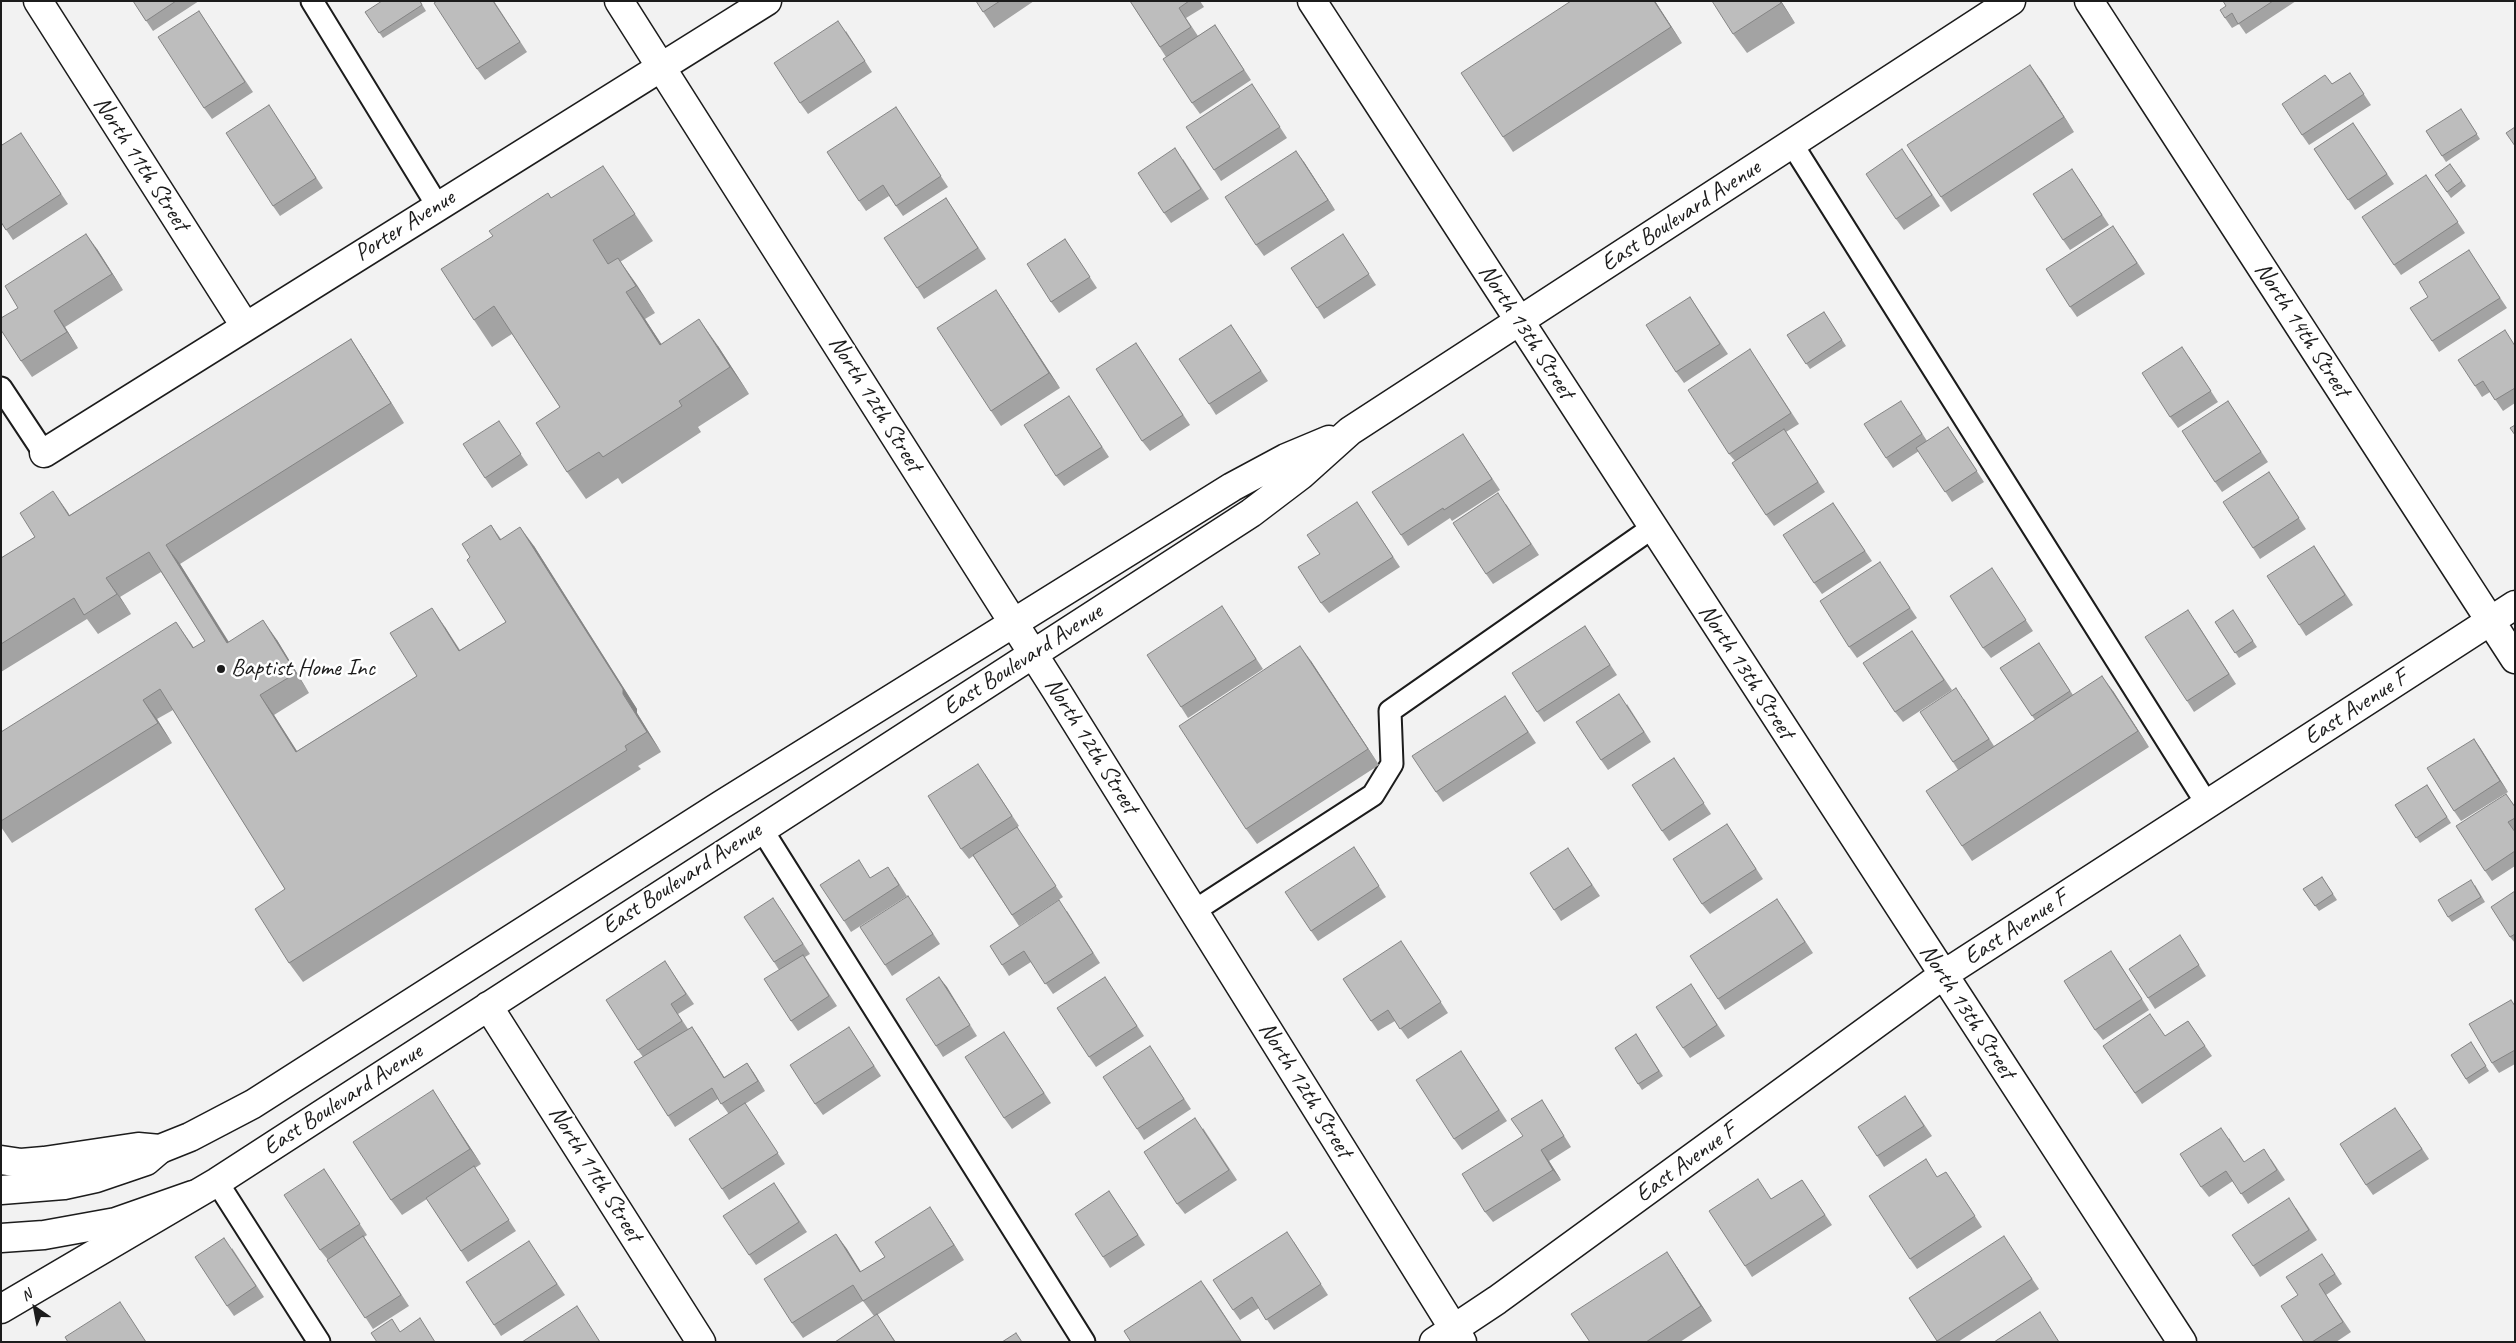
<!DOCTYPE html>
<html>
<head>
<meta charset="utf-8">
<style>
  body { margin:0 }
  #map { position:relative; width:2516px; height:1343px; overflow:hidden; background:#f2f2f2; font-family:Caveat,sans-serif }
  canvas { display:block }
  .frame { position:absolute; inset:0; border:2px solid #1c1c1c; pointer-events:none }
  .north { position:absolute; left:10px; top:1283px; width:50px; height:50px; -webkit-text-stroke:4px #fff; paint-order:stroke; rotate:327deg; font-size:14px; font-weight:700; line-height:20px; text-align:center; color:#1c1c1c }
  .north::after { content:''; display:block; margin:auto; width:18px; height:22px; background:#1c1c1c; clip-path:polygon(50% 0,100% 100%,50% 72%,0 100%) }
</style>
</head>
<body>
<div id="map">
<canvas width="2516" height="1343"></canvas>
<div class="frame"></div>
<div class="north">N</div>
</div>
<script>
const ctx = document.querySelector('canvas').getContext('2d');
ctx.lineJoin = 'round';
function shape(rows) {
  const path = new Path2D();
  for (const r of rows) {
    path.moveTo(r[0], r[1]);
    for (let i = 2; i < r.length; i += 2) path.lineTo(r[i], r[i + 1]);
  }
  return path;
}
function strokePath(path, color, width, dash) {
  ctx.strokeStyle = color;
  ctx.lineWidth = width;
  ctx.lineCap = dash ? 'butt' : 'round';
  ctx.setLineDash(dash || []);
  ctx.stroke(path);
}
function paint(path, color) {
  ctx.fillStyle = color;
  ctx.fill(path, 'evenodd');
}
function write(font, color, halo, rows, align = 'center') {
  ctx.font = font + ' Caveat,sans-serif';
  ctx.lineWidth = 5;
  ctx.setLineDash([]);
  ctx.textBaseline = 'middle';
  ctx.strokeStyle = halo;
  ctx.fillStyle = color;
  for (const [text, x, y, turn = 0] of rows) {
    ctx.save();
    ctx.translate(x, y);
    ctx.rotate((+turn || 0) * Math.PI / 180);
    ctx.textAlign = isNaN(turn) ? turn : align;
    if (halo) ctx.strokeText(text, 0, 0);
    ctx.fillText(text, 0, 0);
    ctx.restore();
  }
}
const service = shape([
  [312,1,437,205],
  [1792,144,2207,804],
  [1,388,44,453],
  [761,828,1084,1342],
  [1194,911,1373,795,1392,764,1390,711,1652,528],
  [217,1182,319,1342]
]);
const minor = shape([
  [38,1,245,326],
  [619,1,1056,690,1462,1342],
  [1312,1,2182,1342],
  [2089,1,2515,659],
  [44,453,767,1],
  [488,1006,701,1342],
  [1,1160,21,1163,44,1161,138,1147,160,1149,190,1137,253,1104,721,805,1232,487,1286,458,1329,440],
  [1,1309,217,1182,1251,513,1301,475,1350,431,2011,1],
  [1434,1342,1497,1300,1943,975,2515,605]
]);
const primary = shape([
  [1,1190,64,1185,96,1178,146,1161,160,1149],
  [1,1238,44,1235,116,1222,193,1195]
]);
const wall = shape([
  [133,1,199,1,153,31],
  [420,1,426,11,383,38,365,12],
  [494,1,527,52,485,80,477,69],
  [976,1,1034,1,994,28],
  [1130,1,1200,1,1204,7,1186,18,1198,36,1215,25,1251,80,1200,114,1192,103,1166,57],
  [1571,1,1655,1,1682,43,1513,152,1503,137],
  [1781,1,1795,23,1747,53,1733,34],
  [2223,1,2296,1,2246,34,2239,24,2232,28,2225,18,2226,6],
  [199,11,253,92,212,119,204,108],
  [846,31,872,72,808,114,800,103],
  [2350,73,2371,105,2309,145,2302,135,2332,84],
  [2041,80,2074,132,1951,212,1941,197],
  [1252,84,1287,138,1221,181,1214,170],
  [2464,114,2480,139,2446,162,2426,131],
  [276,116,323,188,280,216,273,206],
  [903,118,948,187,903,216,889,196,866,211,859,201],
  [2353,123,2394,184,2355,210,2314,149],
  [21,133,68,204,13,240,1,222,1,143,3,145],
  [1183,159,1209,199,1171,223,1164,213],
  [1910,160,1940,206,1904,230,1896,219],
  [1304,162,1335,210,1264,256,1256,245],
  [2450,164,2466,186,2451,198,2435,175],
  [2426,175,2465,233,2401,275,2394,265],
  [2079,179,2109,225,2070,250,2063,240],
  [621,193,653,241,620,262,655,313,645,319,661,344,718,346,749,394,698,427,701,432,622,484,618,478,586,499,567,472,560,407,512,334,492,347,474,320,493,236,551,198],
  [946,198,986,259,924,299,917,288],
  [1343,234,1376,285,1324,319,1317,308],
  [2120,236,2145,274,2077,317,2070,307],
  [1065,239,1097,288,1059,313,1051,302],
  [97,249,123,290,65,327,78,348,32,377,21,361,18,308],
  [2476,261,2507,308,2439,352,2432,341,2428,297],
  [1690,297,1728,354,1684,383,1676,372],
  [1006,305,1060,388,1001,426,991,411],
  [1824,312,1846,346,1810,369,1787,335],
  [1231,325,1268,381,1216,415,1209,404],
  [351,339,364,359,404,423,180,564,229,642,277,640,309,693,274,715,297,751,417,676,445,627,460,650,506,622,470,557,491,525,501,539,534,546,637,709,637,713,661,752,638,766,641,769,303,982,289,963,285,889,173,710,157,719,172,743,12,843,1,827,1,732,190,642,194,648,205,641,161,572,120,597,131,614,98,634,87,619,1,672,1,558],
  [1136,343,1190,425,1150,451,1142,441],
  [2515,344,2515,403,2503,411,2490,392,2482,397,2475,386],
  [2189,357,2218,402,2178,428,2170,417],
  [1757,360,1799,424,1786,432,1825,492,1774,526,1766,515,1735,461,1729,454],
  [1069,396,1109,457,1064,486,1056,476],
  [2228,401,2268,462,2222,492,2215,482],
  [1908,411,1927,441,1948,427,1984,482,1952,502,1919,451,1893,468,1886,458],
  [506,432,528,465,492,488,485,478],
  [1463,434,1500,490,1452,521,1450,518,1408,546,1401,535],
  [2269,472,2306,529,2260,559,2253,548],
  [1357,502,1400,567,1329,613,1321,603,1320,554],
  [1833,503,1872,561,1822,594,1814,583],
  [1506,504,1539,555,1493,584,1486,574],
  [2314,546,2353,605,2306,636,2299,625],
  [1887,573,1917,618,1857,658,1849,647],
  [1999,579,2033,631,1991,658,1983,648],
  [2233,610,2257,647,2239,658,2215,622],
  [1229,617,1263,669,1188,718,1181,707],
  [2195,620,2236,684,2194,712,2187,701],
  [1585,626,1617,675,1544,722,1537,712],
  [1912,631,1952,690,1903,722,1895,712],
  [2039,643,2073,695,2113,691,2149,747,1972,861,1962,846,1958,770,1953,762,1964,699,1994,746,2035,720,2000,668],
  [1311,661,1379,765,1257,844,1246,829],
  [1505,696,1536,743,1443,802,1436,792],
  [1627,704,1651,742,1608,770,1601,760],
  [2474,739,2508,792,2461,821,2454,811],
  [1674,758,1711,814,1669,841,1662,831],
  [985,774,1019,826,1017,827,1063,897,1019,926,973,856,969,859,961,849],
  [2427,785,2451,823,2420,843,2395,805],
  [2506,794,2515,806,2515,866,2492,881,2485,871],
  [1727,824,1763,879,1710,914,1702,904],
  [1568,848,1600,896,1561,921,1554,910],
  [1361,858,1386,897,1318,941,1311,931],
  [895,877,907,896,851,932,844,921,871,878],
  [2322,877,2337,900,2319,911,2303,889],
  [2475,885,2485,902,2452,922,2448,917],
  [2515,891,2515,943,2510,937],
  [915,906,940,944,892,976,885,965],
  [780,908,810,954,805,957,837,1006,798,1031,791,1021,779,970,774,962],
  [1785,910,1813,953,1725,1010,1718,999],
  [1067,911,1100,963,1053,994,1031,962,1009,976,1002,965],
  [2187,946,2206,976,2155,1009,2148,998],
  [1408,952,1448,1013,1408,1039,1395,1021,1378,1031,1371,1021],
  [2118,961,2149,1010,2103,1040,2095,1030],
  [672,972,694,1004,678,1014,688,1029,692,1027,724,1077,747,1063,765,1091,745,1104,785,1164,729,1200,722,1189,728,1113,718,1099,675,1127,668,1116,643,1057,638,1050],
  [939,977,977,1036,943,1057,936,1046],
  [1112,988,1144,1036,1096,1067,1089,1057],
  [1698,995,1725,1036,1690,1058,1683,1048],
  [2515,1005,2515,1064,2499,1073,2492,1063],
  [2188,1021,2212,1056,2142,1104,2103,1046,2165,1036],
  [849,1027,881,1076,823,1115,815,1104],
  [1004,1032,1051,1103,1012,1129,1004,1118],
  [1636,1034,1663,1076,1642,1090,1615,1048],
  [2471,1042,2489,1071,2469,1084,2451,1055],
  [1461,1051,1507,1121,1462,1150,1454,1139],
  [1157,1057,1191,1109,1144,1140,1137,1129],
  [433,1090,481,1164,475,1168,516,1231,468,1262,427,1199,402,1215,391,1200],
  [1905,1096,1932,1136,1884,1167,1877,1156],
  [1542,1100,1571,1147,1549,1161,1561,1180,1493,1222,1485,1212,1523,1136],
  [2402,1118,2429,1159,2373,1195,2366,1185],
  [1203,1128,1237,1180,1185,1214,1177,1204],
  [2229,1138,2244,1162,2271,1159,2285,1180,2248,1204,2233,1181,2209,1197,2201,1187],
  [324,1169,367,1235,364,1237,409,1306,373,1329,328,1260,320,1250],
  [1802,1180,1832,1225,1752,1277,1745,1266,1771,1199],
  [1953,1182,1982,1227,1917,1269,1910,1259],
  [1109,1191,1145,1245,1110,1268,1103,1257],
  [781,1193,807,1232,756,1265,749,1255],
  [2296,1208,2317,1240,2260,1277,2253,1266],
  [940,1222,964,1260,877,1315,896,1342,835,1342,874,1316,863,1301,803,1338,792,1323,836,1234,861,1272],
  [1294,1242,1328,1295,1274,1330,1259,1308,1240,1320,1233,1310],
  [2011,1247,2039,1289,1958,1342,1938,1342,1909,1298],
  [232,1248,264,1297,234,1316,227,1306],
  [536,1252,565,1295,501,1336,494,1325],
  [2329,1264,2342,1284,2326,1295,2351,1332,2336,1342,2304,1342,2298,1295],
  [1677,1267,1712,1321,1680,1342,1590,1342]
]);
const shadedWall = shape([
  [1654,1,1655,1,1682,43,1671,27],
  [1780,1,1781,1,1795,23],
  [2030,65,2041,80,2074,132,2064,117],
  [1296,151,1304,162,1335,210,1328,200],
  [86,234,97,249,123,290,112,274],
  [618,258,637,285,655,313,636,286],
  [996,290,1006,305,1060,388,1049,373],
  [626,292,645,319,679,371,660,345],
  [54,311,65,327,78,348,67,332],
  [699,319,718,346,749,394,730,367],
  [351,339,364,359,404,423,391,403],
  [53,491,67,511,83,536,69,516],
  [520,527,534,546,637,709,637,713,661,752,647,732],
  [166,545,180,564,241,662,227,643],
  [106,578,120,597,131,614,117,594],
  [432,608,445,627,472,671,459,651],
  [263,620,277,640,309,693,296,673],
  [176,622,190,642,206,668,193,648],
  [1300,646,1311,661,1379,765,1368,749],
  [2102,676,2113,691,2149,747,2138,731],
  [260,695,274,715,310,772,296,752],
  [143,700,157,719,172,743,158,723],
  [2474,739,2481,749,2508,792,2500,781],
  [939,977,947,987,977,1036,970,1025],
  [692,1027,699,1037,731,1088,724,1078],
  [747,1063,754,1073,765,1091,758,1081],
  [433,1090,443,1106,481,1164,470,1149],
  [1541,1150,1549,1161,1561,1180,1553,1170],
  [930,1207,940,1222,964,1260,954,1245],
  [836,1234,847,1249,871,1288,860,1272],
  [1667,1252,1677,1267,1712,1321,1701,1306],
  [1201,1281,1212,1296,1242,1342,1241,1341]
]);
const building = shape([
  [133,1,176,1,146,21,133,1],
  [382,1,420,1,422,5,379,33,365,12,382,1],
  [437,1,493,1,520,42,477,69,434,3,437,1],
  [976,1,1000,1,983,12,976,1],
  [1130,1,1189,1,1179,8,1191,27,1160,47,1130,1],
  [1571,1,1654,1,1671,27,1503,137,1461,73,1571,1],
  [1712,1,1780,1,1781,3,1733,34,1712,1],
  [2223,1,2273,1,2238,24,2232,13,2225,18,2220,10,2226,6,2223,1],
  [199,11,245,82,204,108,158,37,199,11],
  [838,21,865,61,800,103,774,63,838,21],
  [1215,25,1244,70,1192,103,1163,59,1215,25],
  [2030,65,2064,117,1941,197,1907,145,2030,65],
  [2350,73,2364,94,2302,135,2282,104,2325,75,2332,84,2350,73],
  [1252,84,1280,127,1214,170,1186,127,1252,84],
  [269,105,316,178,273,206,226,133,269,105],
  [896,107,941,176,896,206,883,185,859,201,827,152,896,107],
  [2461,109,2477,134,2442,156,2426,131,2461,109],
  [2353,123,2387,174,2348,200,2314,149,2353,123],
  [2515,127,2515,146,2506,133,2515,127],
  [21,133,61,194,6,230,1,222,1,144,2,145,21,133],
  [1175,148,1201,189,1164,213,1138,173,1175,148],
  [1902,149,1932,195,1896,219,1866,174,1902,149],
  [1296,151,1328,200,1256,245,1225,197,1296,151],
  [2450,164,2462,181,2447,192,2435,175,2450,164],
  [603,166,635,214,593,240,608,264,618,258,636,286,626,292,660,345,699,319,730,367,679,401,682,406,603,457,599,452,567,472,536,423,560,407,494,306,474,320,441,269,493,236,489,231,548,193,551,198,603,166],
  [2072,169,2102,215,2063,240,2033,194,2072,169],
  [2426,175,2458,222,2394,265,2362,217,2426,175],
  [946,198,978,248,917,288,884,238,946,198],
  [2113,226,2137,263,2070,307,2046,269,2113,226],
  [86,234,112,274,54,311,67,332,21,361,1,330,1,318,18,308,5,286,86,234],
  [1343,234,1369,274,1317,308,1291,268,1343,234],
  [1065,239,1090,277,1051,302,1027,264,1065,239],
  [2469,250,2500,298,2432,341,2410,308,2428,297,2419,282,2469,250],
  [996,290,1049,373,991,411,937,328,996,290],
  [1690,297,1720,344,1676,372,1646,325,1690,297],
  [1824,312,1842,340,1806,364,1787,335,1824,312],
  [1231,325,1261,371,1209,404,1179,359,1231,325],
  [2505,330,2515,346,2515,388,2495,400,2483,381,2475,386,2458,360,2505,330],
  [351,339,391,403,166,545,227,643,263,620,296,673,260,695,296,752,417,676,390,633,432,608,459,651,506,622,467,560,470,557,462,544,491,525,500,540,520,527,623,689,623,694,647,732,625,746,627,750,289,963,255,909,285,889,160,689,143,700,158,723,1,821,1,732,176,622,193,648,205,641,149,552,106,578,117,594,84,615,74,598,1,644,1,558,35,537,20,513,53,491,69,516,351,339],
  [1136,343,1183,415,1142,441,1096,369,1136,343],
  [2182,347,2211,391,2170,417,2142,373,2182,347],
  [1750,349,1791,413,1729,454,1688,390,1750,349],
  [1069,396,1102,447,1056,476,1024,425,1069,396],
  [1901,401,1922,434,1886,458,1864,424,1901,401],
  [2228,401,2261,452,2215,482,2182,431,2228,401],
  [499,421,521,454,485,478,463,444,499,421],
  [2515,425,2515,435,2510,428,2515,425],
  [1948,427,1977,471,1945,492,1916,448,1948,427],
  [1784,429,1818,482,1766,515,1732,463,1784,429],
  [1463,434,1492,479,1444,510,1443,508,1401,535,1372,492,1463,434],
  [2269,472,2299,518,2253,548,2223,502,2269,472],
  [1498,493,1531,544,1486,574,1453,523,1498,493],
  [1357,502,1393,557,1321,603,1298,567,1320,554,1307,535,1357,502],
  [1833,503,1865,551,1814,583,1783,535,1833,503],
  [2314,546,2345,595,2299,625,2267,576,2314,546],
  [1880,562,1910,608,1849,647,1820,601,1880,562],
  [1992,568,2026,620,1983,648,1950,596,1992,568],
  [1222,606,1256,659,1181,707,1147,655,1222,606],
  [2188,610,2229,674,2187,701,2145,637,2188,610],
  [2233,610,2253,641,2235,653,2215,622,2233,610],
  [1585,626,1610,665,1537,712,1512,673,1585,626],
  [1912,631,1944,680,1895,712,1863,663,1912,631],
  [2039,643,2070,691,2032,716,2000,668,2039,643],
  [1300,646,1368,749,1246,829,1179,726,1300,646],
  [2102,676,2138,731,1962,846,1926,791,2102,676],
  [1956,688,1989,739,1953,762,1920,712,1956,688],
  [1619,694,1644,732,1601,760,1576,722,1619,694],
  [1505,696,1528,732,1436,792,1412,756,1505,696],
  [2474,739,2500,781,2454,811,2427,768,2474,739],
  [1674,758,1704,803,1662,831,1632,785,1674,758],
  [978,764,1012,816,961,849,928,796,978,764],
  [2427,785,2447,817,2416,838,2395,805,2427,785],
  [2506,794,2515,807,2515,818,2508,822,2515,832,2515,851,2485,871,2456,826,2506,794],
  [1727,824,1756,869,1702,904,1673,859,1727,824],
  [1017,827,1056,886,1012,915,973,855,1017,827],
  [1354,847,1379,886,1311,931,1285,892,1354,847],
  [1568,848,1592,885,1554,910,1530,873,1568,848],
  [859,860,870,878,888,867,899,885,844,921,820,885,859,860],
  [2322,877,2333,894,2315,906,2303,889,2322,877],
  [2471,880,2481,897,2448,917,2438,900,2471,880],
  [2515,891,2515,934,2510,937,2491,907,2515,891],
  [908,896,933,934,885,965,860,927,908,896],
  [773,898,803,944,774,962,744,917,773,898],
  [1777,899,1805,942,1718,999,1690,956,1777,899],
  [1059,900,1093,953,1045,984,1024,951,1002,965,990,946,1059,900],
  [2180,935,2199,965,2148,998,2129,969,2180,935],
  [1401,941,1441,1002,1400,1029,1388,1010,1371,1021,1343,979,1401,941],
  [2111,951,2142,999,2095,1030,2064,981,2111,951],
  [803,955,829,996,791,1021,764,979,803,955],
  [665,961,686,994,671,1004,682,1021,638,1050,606,1000,665,961],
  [939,977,970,1025,936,1046,906,999,939,977],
  [1105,977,1137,1026,1089,1057,1057,1008,1105,977],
  [1691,984,1717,1025,1683,1048,1656,1007,1691,984],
  [2511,1000,2515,1006,2515,1050,2492,1063,2469,1024,2511,1000],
  [2150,1014,2165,1036,2188,1021,2205,1046,2135,1093,2103,1046,2150,1014],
  [692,1027,724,1078,747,1063,758,1081,721,1104,712,1088,668,1116,634,1062,692,1027],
  [849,1027,874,1066,815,1104,790,1065,849,1027],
  [1004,1032,1044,1093,1004,1118,965,1057,1004,1032],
  [1636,1034,1659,1071,1638,1084,1615,1048,1636,1034],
  [2471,1042,2486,1066,2466,1079,2451,1055,2471,1042],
  [1150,1046,1184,1099,1137,1129,1103,1077,1150,1046],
  [1461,1051,1499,1110,1454,1139,1416,1080,1461,1051],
  [433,1090,470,1149,391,1200,353,1142,433,1090],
  [1905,1096,1924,1126,1877,1156,1858,1127,1905,1096],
  [1542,1100,1564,1136,1541,1150,1553,1170,1485,1212,1462,1174,1523,1136,1511,1119,1542,1100],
  [745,1103,778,1153,722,1189,689,1139,745,1103],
  [2395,1108,2422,1149,2366,1185,2340,1144,2395,1108],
  [1195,1118,1229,1170,1177,1204,1144,1152,1195,1118],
  [2221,1128,2244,1162,2264,1149,2277,1170,2241,1194,2226,1171,2201,1187,2180,1154,2221,1128],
  [1926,1159,1937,1177,1946,1172,1975,1216,1910,1259,1869,1196,1926,1159],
  [474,1166,509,1220,461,1251,426,1198,474,1166],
  [324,1169,360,1224,320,1250,284,1195,324,1169],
  [1758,1179,1771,1199,1802,1180,1825,1215,1745,1266,1709,1211,1758,1179],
  [774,1183,799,1222,749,1255,723,1216,774,1183],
  [1109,1191,1138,1235,1103,1257,1075,1214,1109,1191],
  [2289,1198,2309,1230,2253,1266,2232,1235,2289,1198],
  [930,1207,954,1245,863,1301,853,1285,792,1323,764,1279,836,1234,860,1272,885,1257,875,1242,930,1207],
  [1287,1232,1321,1284,1266,1320,1252,1297,1233,1310,1213,1280,1287,1232],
  [363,1236,401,1295,365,1318,327,1260,363,1236],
  [2004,1236,2032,1279,1937,1341,1909,1298,2004,1236],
  [224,1238,256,1286,227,1306,195,1257,224,1238],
  [529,1241,557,1284,494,1325,466,1282,529,1241],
  [1667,1252,1701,1306,1646,1342,1590,1342,1571,1314,1667,1252],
  [2322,1254,2335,1274,2319,1284,2343,1322,2312,1342,2304,1342,2281,1306,2298,1295,2286,1277,2322,1254],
  [1201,1281,1241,1341,1131,1342,1124,1331,1201,1281],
  [120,1302,146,1342,68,1342,65,1337,120,1302],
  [577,1306,600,1342,522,1342,577,1306],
  [2040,1312,2059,1342,1994,1342,2040,1312],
  [877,1314,895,1342,835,1342,877,1314],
  [420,1318,435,1342,377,1342,371,1333,392,1319,400,1332,420,1318],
  [1016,1333,1022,1342,1002,1342,1016,1333]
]);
const markers = [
  [221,669,5,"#1c1c1c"]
];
const streetNames = [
  ["North 11th Street",141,164,57],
  ["East Boulevard Avenue",1681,216,-33],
  ["Porter Avenue",405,226,-32],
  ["North 14th Street",2302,330,57],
  ["North 13th Street",1526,332,57],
  ["North 12th Street",875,404,58],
  ["East Boulevard Avenue",1023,660,-33],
  ["North 13th Street",1746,672,57],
  ["East Avenue F",2356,708,-33],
  ["North 12th Street",1091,746,58],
  ["East Boulevard Avenue",682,879,-33],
  ["East Avenue F",2016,928,-33],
  ["North 13th Street",1967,1012,57],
  ["North 12th Street",1305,1090,58],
  ["East Boulevard Avenue",343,1100,-33],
  ["East Avenue F",1686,1163,-36],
  ["North 11th Street",595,1174,58]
];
const poiNames = [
  ["Baptist Home Inc",231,669]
];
strokePath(service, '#1c1c1c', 25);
strokePath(minor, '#1c1c1c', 31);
strokePath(primary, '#1c1c1c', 31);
strokePath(service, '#fff', 21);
strokePath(minor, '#fff', 28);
strokePath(primary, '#fff', 28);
paint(wall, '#a3a3a3');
paint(shadedWall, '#848484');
paint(building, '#bdbdbd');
strokePath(building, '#848484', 1);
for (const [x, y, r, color] of markers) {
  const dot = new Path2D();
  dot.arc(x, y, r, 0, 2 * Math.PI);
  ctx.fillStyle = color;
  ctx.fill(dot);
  strokePath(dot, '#fff', 2);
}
write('24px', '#1c1c1c', '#fff', streetNames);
write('24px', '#1c1c1c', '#fff', poiNames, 'left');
</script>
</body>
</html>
